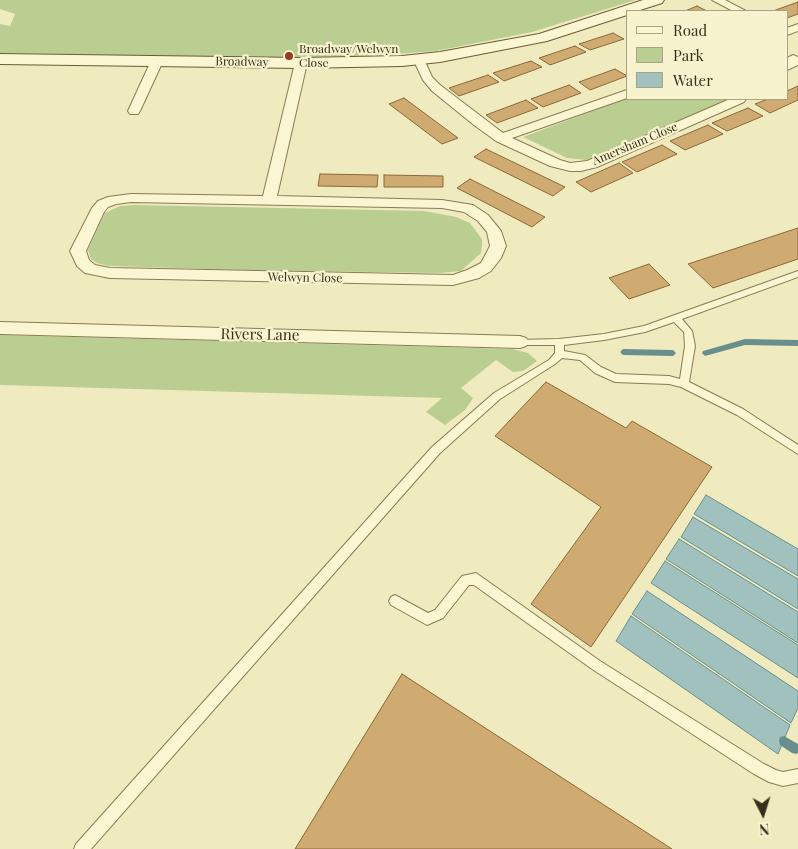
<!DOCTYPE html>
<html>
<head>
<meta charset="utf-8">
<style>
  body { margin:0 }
  #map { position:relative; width:798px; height:849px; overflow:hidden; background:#f0ebbe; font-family:"Playfair Display",serif }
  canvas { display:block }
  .legend { position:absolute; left:626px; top:10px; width:162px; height:90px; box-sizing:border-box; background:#f7f3ce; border:1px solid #aaa486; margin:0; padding:6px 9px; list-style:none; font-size:15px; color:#372e1b }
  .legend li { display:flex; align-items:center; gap:10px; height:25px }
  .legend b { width:25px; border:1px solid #aaa486 }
  .north { position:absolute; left:738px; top:789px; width:50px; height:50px; -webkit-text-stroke:4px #f7f3ce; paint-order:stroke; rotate:175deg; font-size:14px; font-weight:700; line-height:20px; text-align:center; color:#372e1b }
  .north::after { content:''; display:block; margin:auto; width:18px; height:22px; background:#372e1b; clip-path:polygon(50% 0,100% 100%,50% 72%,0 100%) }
</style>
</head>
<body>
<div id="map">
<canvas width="798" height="849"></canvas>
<ul class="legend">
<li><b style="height:6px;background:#faf6d1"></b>Road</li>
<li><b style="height:14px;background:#bbce91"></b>Park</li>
<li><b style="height:14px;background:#a1c1be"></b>Water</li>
</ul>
<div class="north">N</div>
</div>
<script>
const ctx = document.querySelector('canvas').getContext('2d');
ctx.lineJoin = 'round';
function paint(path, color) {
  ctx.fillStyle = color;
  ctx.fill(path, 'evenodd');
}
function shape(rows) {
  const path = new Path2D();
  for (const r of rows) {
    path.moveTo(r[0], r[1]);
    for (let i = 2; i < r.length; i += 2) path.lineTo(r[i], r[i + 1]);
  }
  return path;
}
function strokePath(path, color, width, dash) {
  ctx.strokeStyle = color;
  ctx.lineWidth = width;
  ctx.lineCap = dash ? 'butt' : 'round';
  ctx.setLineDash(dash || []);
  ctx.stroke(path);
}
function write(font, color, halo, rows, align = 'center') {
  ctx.font = font + ' "Playfair Display",serif';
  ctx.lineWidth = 4.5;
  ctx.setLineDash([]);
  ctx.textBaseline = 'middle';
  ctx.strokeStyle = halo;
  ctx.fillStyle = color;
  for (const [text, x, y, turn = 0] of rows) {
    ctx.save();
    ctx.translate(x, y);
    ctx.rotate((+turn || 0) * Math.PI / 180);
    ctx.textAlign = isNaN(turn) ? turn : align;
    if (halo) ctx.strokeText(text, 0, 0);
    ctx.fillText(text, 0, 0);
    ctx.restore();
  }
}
const green = shape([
  [0,0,636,0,532,32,436,51,384,55,279,58,0,53,0,24,10,26,15,14,0,9],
  [627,98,731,99,586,160,567,158,523,137],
  [134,205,424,211,456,217,470,223,482,239,482,246,481,253,461,271,440,273,245,270,109,266,97,263,91,259,88,250,105,213,120,206],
  [0,335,512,349,528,353,537,361,523,371,513,372,496,360,461,388,473,398,465,410,445,425,426,412,442,398,0,385]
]);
const water = shape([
  [706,495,798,549,798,576,694,514,706,495],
  [693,517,798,579,798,609,681,537,693,517],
  [679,539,798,612,798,643,666,559,679,539],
  [665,561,798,645,798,678,651,583,665,561],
  [647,591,798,691,798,708,791,723,632,614,647,591],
  [631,616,790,725,778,754,616,641,631,616]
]);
const stream = shape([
  [745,339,798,340,798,346,745,345,705,356,702,353,703,351,745,339],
  [623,349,673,350,676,353,673,356,623,355,620,352,623,349],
  [784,736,798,744,798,753,796,754,792,753,780,745,779,741,780,737,784,736]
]);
const building = shape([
  [798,2,798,14,787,18,787,11,773,11,798,2],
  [697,6,707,11,685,11,697,6],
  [613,33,624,39,590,50,579,44,613,33],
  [575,46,586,52,550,65,539,58,575,46],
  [531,61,542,67,504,81,493,73,531,61],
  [615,69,627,76,590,90,579,82,615,69],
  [488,75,499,82,459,96,449,88,488,75],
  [569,85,581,93,543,107,531,99,569,85],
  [798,86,798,100,770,113,755,104,768,99,787,99,787,91,798,86],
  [404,98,458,138,442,144,389,104,404,98],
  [526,100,538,108,497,123,486,115,526,100],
  [748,108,763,116,727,131,712,123,748,108],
  [708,125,723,134,685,150,670,141,708,125],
  [662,145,677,154,637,172,622,162,662,145],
  [486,149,565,187,553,196,474,157,486,149],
  [619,163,633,173,591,192,576,182,619,163],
  [320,174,378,175,377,187,318,186,320,174],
  [384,175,443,176,443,187,384,187,384,175],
  [470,179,545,217,532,227,457,188,470,179],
  [798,228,798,259,713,288,688,264,798,228],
  [649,264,670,285,629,299,609,278,649,264],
  [546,382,626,428,632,421,712,467,591,647,531,604,601,507,495,436,546,382],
  [402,674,672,849,295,849,402,674]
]);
const lane = shape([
  [798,271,798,277,682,319,692,331,695,346,689,382,743,409,798,445,798,454,737,415,681,387,669,384,615,382,595,373,580,360,562,358,555,364,500,399,440,453,91,849,74,849,76,844,432,447,494,393,549,360,555,353,555,345,520,345,517,344,515,342,517,340,559,339,604,334,644,326,798,271],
  [674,322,684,332,685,346,680,379,669,376,616,374,601,367,585,355,564,351,564,345,604,340,645,332,674,322],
  [476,573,600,661,764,764,776,770,783,772,798,769,798,783,783,786,769,782,754,774,592,669,474,585,469,585,443,618,427,625,391,605,389,601,391,597,395,595,428,613,435,610,462,576,476,573]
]);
const street = shape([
  [712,0,725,0,746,11,733,11,712,0],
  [798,24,798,31,787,35,787,28,798,24],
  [793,55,798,57,798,65,787,70,787,58,793,55],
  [419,56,423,57,432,77,440,85,503,133,627,90,627,98,512,138,560,160,570,163,587,161,730,99,746,99,744,102,597,167,581,171,570,171,550,166,496,141,474,125,432,91,423,80,413,59,419,56],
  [157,58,163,61,140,111,138,114,130,114,128,111,151,61,157,58],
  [301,60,307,63,277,196,442,200,473,205,488,215,501,231,506,246,501,258,491,271,479,278,453,285,110,278,85,273,77,266,70,251,92,208,98,201,108,197,131,194,263,196,295,63,301,60],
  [131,202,442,208,464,212,478,221,487,232,490,246,481,263,467,270,453,275,110,268,95,265,89,260,86,251,104,212,108,207,116,204,131,202],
  [0,322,520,336,526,338,529,342,526,346,520,348,0,334,0,322]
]);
const secondary = shape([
  [643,0,664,0,662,3,637,11,627,11,627,15,547,41,440,62,402,66,301,68,0,64,0,54,301,58,402,56,440,52,539,34,643,0]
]);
const markers = [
  [289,56,5,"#9b3923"]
];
const farPoinames = [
  ["Broadway/Welwyn",299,49],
  ["Close",299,63]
];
const farStreetnames = [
  ["Broadway",242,62,1],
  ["Amersham Close",635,144,-23],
  ["Welwyn Close",305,278,1]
];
const streetNames = [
  ["Rivers Lane",260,335,1]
];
paint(green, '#bbce91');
paint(water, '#a1c1be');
strokePath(water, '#688f8d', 1);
paint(stream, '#688f8d');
paint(building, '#d0ab71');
strokePath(building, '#89693a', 1);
strokePath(lane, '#897b56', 2);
strokePath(street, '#897b56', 2);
strokePath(secondary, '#6a5b39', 2);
paint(lane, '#faf6d1');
paint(street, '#faf6d1');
paint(secondary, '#faf6d1');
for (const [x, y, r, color] of markers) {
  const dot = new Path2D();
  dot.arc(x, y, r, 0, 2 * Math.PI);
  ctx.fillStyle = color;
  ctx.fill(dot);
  strokePath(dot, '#f7f3ce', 2);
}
write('12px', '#372e1b', '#f7f3ce', farPoinames, 'left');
write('12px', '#372e1b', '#f7f3ce', farStreetnames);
write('15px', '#372e1b', '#f7f3ce', streetNames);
</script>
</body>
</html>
